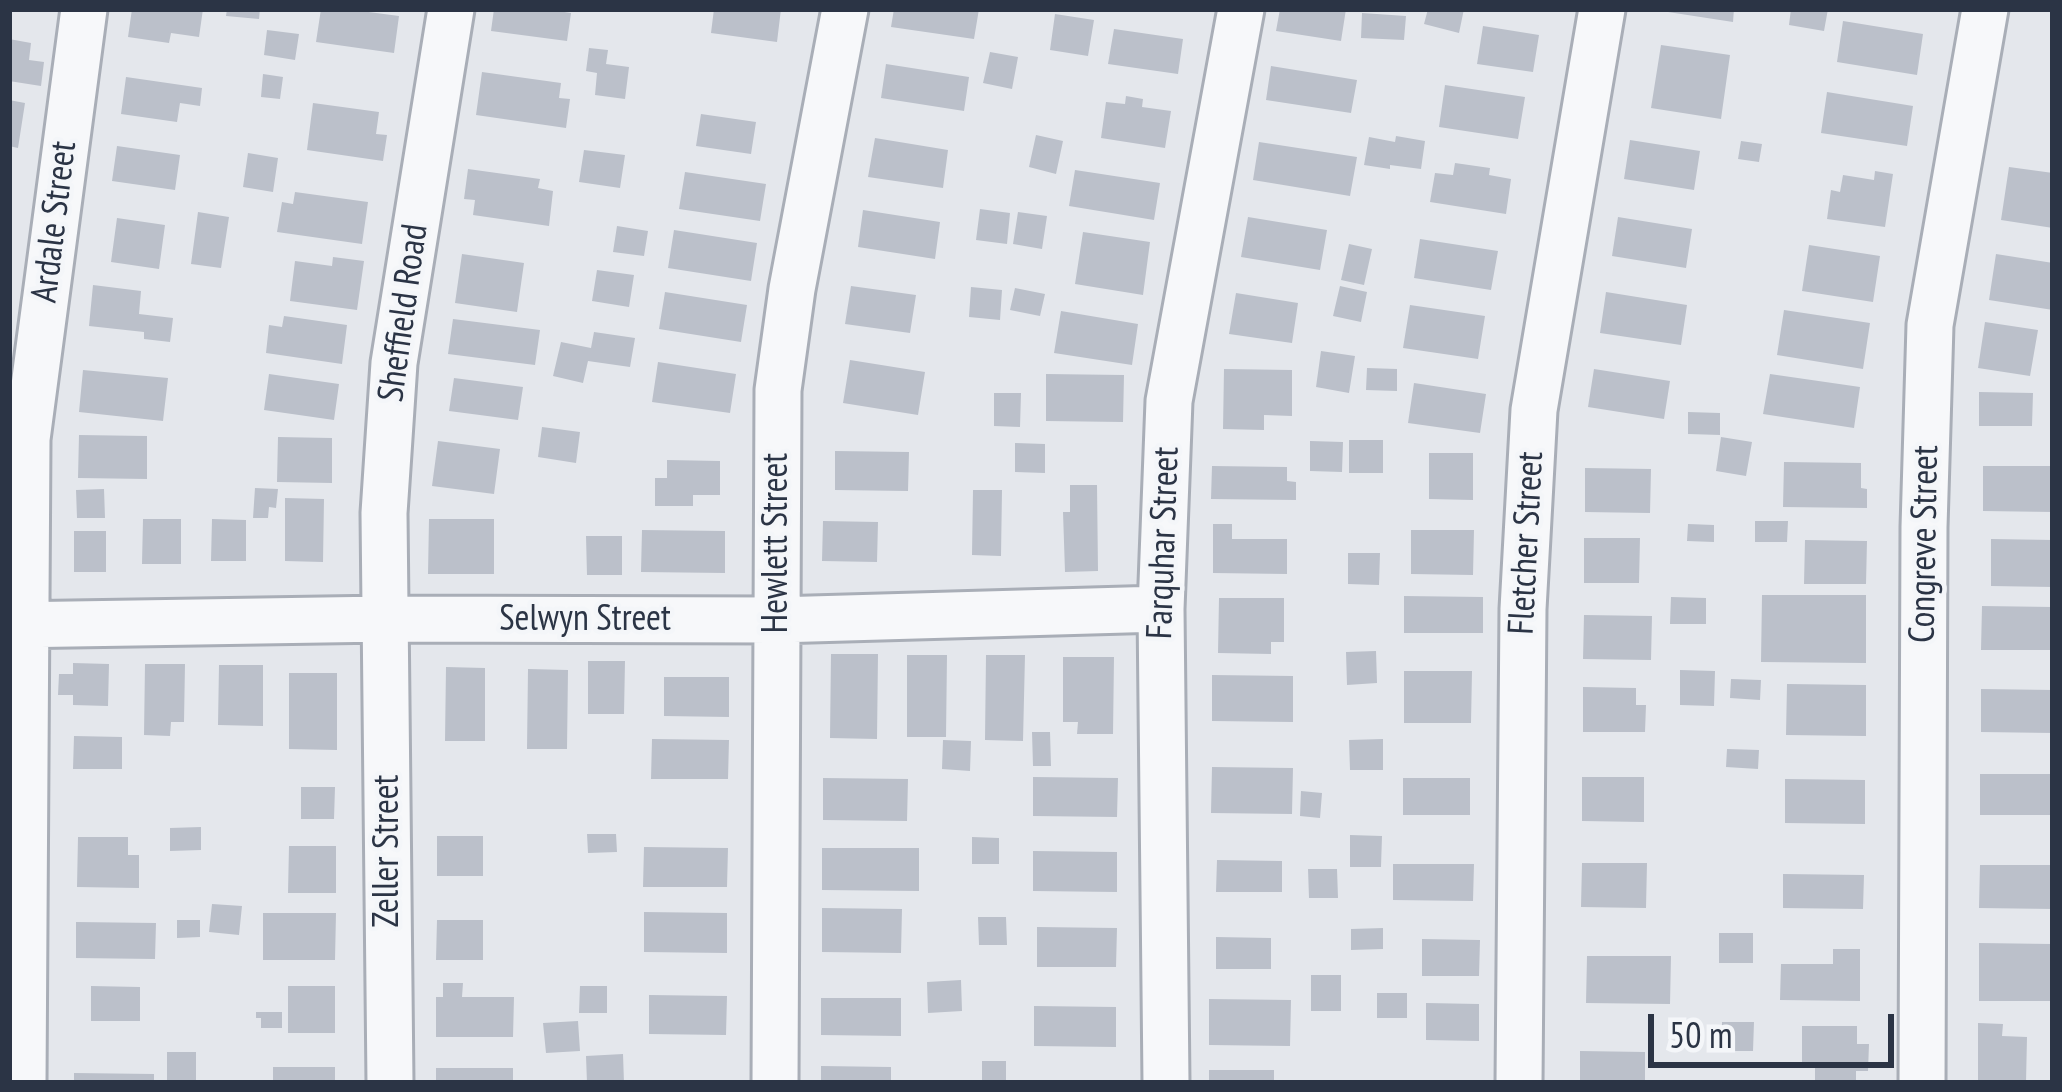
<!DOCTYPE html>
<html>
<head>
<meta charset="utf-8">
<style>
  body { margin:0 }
  #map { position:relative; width:2062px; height:1092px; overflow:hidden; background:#e4e7ec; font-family:"PT Sans Narrow",sans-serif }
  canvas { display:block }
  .frame { position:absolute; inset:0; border:12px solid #2b3445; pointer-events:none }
  .scale { position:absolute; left:1648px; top:1014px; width:246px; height:54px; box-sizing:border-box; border:6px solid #2b3445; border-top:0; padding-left:15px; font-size:36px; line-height:42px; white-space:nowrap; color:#2b3445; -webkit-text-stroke:9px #f4f6f9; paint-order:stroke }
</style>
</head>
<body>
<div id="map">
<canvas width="2062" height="1092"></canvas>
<div class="frame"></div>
<div class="scale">50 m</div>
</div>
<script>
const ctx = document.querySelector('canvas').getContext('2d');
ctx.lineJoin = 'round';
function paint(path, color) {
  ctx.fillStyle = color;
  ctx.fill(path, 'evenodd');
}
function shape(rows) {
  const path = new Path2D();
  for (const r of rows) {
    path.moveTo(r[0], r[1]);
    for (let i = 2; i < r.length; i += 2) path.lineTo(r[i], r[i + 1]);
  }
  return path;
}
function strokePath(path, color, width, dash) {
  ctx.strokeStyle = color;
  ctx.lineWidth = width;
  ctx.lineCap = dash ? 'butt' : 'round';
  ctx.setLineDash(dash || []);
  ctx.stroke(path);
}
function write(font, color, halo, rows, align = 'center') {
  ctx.font = font + ' "PT Sans Narrow",sans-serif';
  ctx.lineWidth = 9;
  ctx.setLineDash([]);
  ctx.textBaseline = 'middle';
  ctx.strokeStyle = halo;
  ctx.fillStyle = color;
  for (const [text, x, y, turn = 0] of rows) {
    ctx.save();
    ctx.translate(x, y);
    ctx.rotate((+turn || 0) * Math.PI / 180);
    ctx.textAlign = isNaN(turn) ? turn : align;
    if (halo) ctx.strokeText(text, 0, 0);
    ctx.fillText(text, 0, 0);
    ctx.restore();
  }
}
const building = shape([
  [132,9,203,9,199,37,171,33,169,43,128,37],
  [227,9,260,9,259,19,226,16],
  [321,9,346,9,399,16,394,53,316,42],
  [494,9,545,9,571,13,567,41,491,31],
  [714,9,781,9,777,42,711,33],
  [894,9,979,9,974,39,891,27],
  [1280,9,1346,9,1341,41,1276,31],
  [1428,9,1464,9,1459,33,1424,24],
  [1668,9,1734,9,1733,22,1668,12],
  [1791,9,1828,9,1824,31,1789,25],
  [1362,13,1406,16,1404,40,1361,38],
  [1055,14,1094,20,1088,56,1050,50],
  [1843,21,1923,34,1917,75,1837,62],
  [1483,26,1539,35,1533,72,1477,64],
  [1114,29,1183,39,1178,74,1108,64],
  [267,30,299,34,295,60,264,55],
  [9,39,31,43,29,60,44,62,41,86,9,81],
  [1661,45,1730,55,1721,119,1651,108],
  [589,48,608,50,606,64,629,67,625,99,595,95,597,73,586,71],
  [990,52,1018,57,1012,89,983,83],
  [886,64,969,77,964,111,881,98],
  [1271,66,1357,80,1351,113,1266,100],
  [482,72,561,83,559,98,570,99,566,128,476,115],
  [263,74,283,77,280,99,261,97],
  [126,77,202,88,200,106,180,103,177,122,121,114],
  [1445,85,1525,97,1518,139,1439,127],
  [1827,92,1913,106,1907,146,1821,133],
  [1126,96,1143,99,1142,107,1171,111,1165,148,1101,138,1106,102,1125,104],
  [9,100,25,103,18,148,9,146],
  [313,103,379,112,376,134,387,135,383,161,307,150],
  [701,114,756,122,751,154,696,146],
  [1036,135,1063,141,1056,174,1029,167],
  [1396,136,1425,141,1421,169,1390,165,1390,169,1364,165,1369,137,1395,142],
  [875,138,948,150,943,188,868,177],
  [1630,140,1700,151,1694,190,1624,179],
  [1741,141,1762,144,1759,162,1738,159],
  [1259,142,1357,157,1350,196,1253,180],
  [117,146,180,155,175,190,112,181],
  [584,150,625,155,620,188,579,182],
  [248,153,278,158,273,192,243,187],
  [1455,163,1490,168,1489,175,1511,179,1506,214,1430,202,1435,173,1453,175],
  [2009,167,2053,173,2053,228,2001,220],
  [468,169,540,179,538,188,553,191,549,226,473,215,475,200,464,199],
  [1075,170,1160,183,1154,220,1069,206],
  [1875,171,1893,174,1885,227,1827,219,1831,190,1840,192,1843,175,1874,180],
  [685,172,766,184,760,221,679,209],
  [295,192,368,202,362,244,277,232,282,202,293,204],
  [980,209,1010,213,1007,244,976,240],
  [863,210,940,222,935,259,858,247],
  [198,212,229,217,221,268,191,264],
  [1018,212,1047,216,1042,249,1013,244],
  [1248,217,1327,230,1320,270,1241,257],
  [1618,217,1692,229,1686,268,1612,256],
  [117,218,165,225,159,269,111,262],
  [617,226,648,231,644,256,613,252],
  [674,230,757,243,751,281,668,268],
  [1083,232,1150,242,1143,295,1075,284],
  [1420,239,1498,251,1491,290,1414,278],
  [1349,244,1372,249,1364,285,1341,280],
  [1809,245,1880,256,1873,302,1802,291],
  [462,254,524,263,517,312,455,303],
  [1996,254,2053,263,2053,310,1989,300],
  [333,257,364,261,357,310,290,301,295,261,332,266],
  [597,270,634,275,629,307,592,301],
  [93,285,141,291,139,314,173,318,170,342,144,339,144,332,89,326],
  [851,286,916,295,910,333,845,324],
  [1340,286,1367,292,1361,322,1333,316],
  [971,287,1002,290,1000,320,969,317],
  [1015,288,1045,294,1040,316,1010,310],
  [665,292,747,305,741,342,659,329],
  [1606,292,1687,305,1681,345,1600,333],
  [1236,293,1298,303,1292,343,1229,334],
  [1410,305,1485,316,1478,359,1403,348],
  [1784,310,1870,323,1863,369,1777,355],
  [1061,311,1138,324,1132,365,1054,353],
  [284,316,347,325,342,364,266,353,269,325,282,327],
  [453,319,540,330,535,365,448,354],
  [1985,322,2038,330,2030,376,1978,368],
  [594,332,635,338,630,367,588,361,583,383,553,376,561,342,591,348],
  [1321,351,1355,356,1349,393,1316,387],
  [850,360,925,372,918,415,843,403],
  [658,362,736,374,730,413,652,402],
  [1367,368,1397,369,1397,391,1366,390],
  [1224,369,1292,370,1292,416,1264,415,1264,430,1223,429],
  [1594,369,1670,381,1664,419,1588,407],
  [83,370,168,378,163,421,79,412],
  [269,374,339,384,334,420,264,410],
  [1046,374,1124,375,1123,422,1046,421],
  [1770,374,1860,387,1854,428,1763,414],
  [454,378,523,387,518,420,449,411],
  [1414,383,1486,394,1480,433,1408,423],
  [1979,392,2033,393,2032,426,1979,426],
  [994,393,1021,393,1020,427,994,426],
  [1688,412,1720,413,1720,435,1688,434],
  [542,427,580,432,576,463,538,457],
  [79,435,147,436,147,479,78,478],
  [278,437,332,438,332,483,277,482],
  [1721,437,1752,442,1746,476,1716,471],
  [1349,440,1383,440,1383,473,1349,473],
  [438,441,500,449,494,494,432,486],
  [1310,441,1343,442,1342,472,1310,471],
  [1015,443,1045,444,1045,473,1015,472],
  [835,451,909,452,908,491,835,490],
  [1429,453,1473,453,1473,500,1429,499],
  [667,460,720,461,720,495,693,495,693,506,655,506,655,478,667,478],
  [1784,462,1861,463,1861,488,1867,489,1867,508,1783,507],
  [1212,466,1287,467,1287,481,1296,482,1296,500,1211,499],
  [1983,466,2053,466,2053,512,1983,511],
  [1585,468,1651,469,1650,513,1585,512],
  [1070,485,1097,485,1098,571,1065,572,1063,512,1070,512],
  [255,488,278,489,276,508,269,507,268,518,253,518],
  [104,489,105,518,77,518,76,490],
  [973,490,1002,490,1001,556,972,555],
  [285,498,324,499,323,562,285,561],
  [143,519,181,519,181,564,142,564],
  [212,519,246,520,246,561,211,561],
  [429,519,494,519,494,574,428,574],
  [823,521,878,522,877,562,822,561],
  [1755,521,1788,521,1787,542,1755,542],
  [1213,524,1232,524,1232,539,1287,539,1287,574,1213,573],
  [1688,524,1714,525,1714,542,1687,541],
  [642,530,725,531,725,573,641,572],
  [1411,530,1474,530,1473,575,1411,574],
  [74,531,106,531,106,572,74,572],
  [586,536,622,536,622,575,587,575],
  [1584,538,1640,538,1639,583,1584,583],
  [1991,539,2053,540,2053,587,1991,586],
  [1805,540,1867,541,1866,584,1804,584],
  [1348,553,1380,553,1379,585,1348,584],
  [1762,595,1866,595,1866,663,1761,662],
  [1404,596,1483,597,1483,633,1404,633],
  [1671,597,1706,598,1706,624,1670,624],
  [1219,598,1284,598,1284,642,1271,642,1271,654,1218,653],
  [1982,606,2053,607,2053,650,1981,650],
  [1584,615,1652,616,1651,660,1583,659],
  [1376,651,1377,683,1347,685,1346,652],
  [831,654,878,654,877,739,830,738],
  [907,655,947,655,946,737,907,737],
  [986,655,1025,655,1023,741,985,740],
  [1063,657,1114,657,1113,734,1077,734,1078,722,1063,722],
  [588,661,625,661,624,714,588,714],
  [73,663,109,664,108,706,73,705,73,695,58,695,59,674,73,674],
  [145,664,185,664,184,722,171,722,170,736,144,735],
  [219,665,263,665,263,726,218,725],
  [446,667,485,668,485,741,445,741],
  [528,669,568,670,567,749,527,749],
  [1680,670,1715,671,1714,706,1680,705],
  [1404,671,1472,671,1471,723,1404,723],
  [289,673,337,673,337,750,289,749],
  [1212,675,1293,676,1293,722,1212,721],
  [664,677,729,677,729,717,664,716],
  [1731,679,1761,680,1760,700,1730,698],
  [1787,684,1866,685,1866,736,1786,735],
  [1583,687,1636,688,1636,705,1646,705,1645,732,1583,732],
  [1981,689,2053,690,2053,733,1981,732],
  [1032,732,1050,732,1051,766,1033,766],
  [74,736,122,737,122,769,73,769],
  [652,739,729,740,728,779,651,779],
  [1383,739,1383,770,1350,770,1349,740],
  [943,740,971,741,970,771,942,769],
  [1727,749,1759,750,1758,769,1726,767],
  [1212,767,1293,768,1292,814,1211,813],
  [1980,774,2053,774,2053,815,1980,815],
  [1033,777,1118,778,1117,817,1033,816],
  [1582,777,1644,777,1644,822,1582,821],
  [823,778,908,779,907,821,823,820],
  [1403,778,1470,778,1470,815,1403,815],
  [1785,779,1865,780,1865,824,1785,823],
  [301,787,335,787,334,819,301,819],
  [1301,791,1322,793,1320,818,1300,816],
  [201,827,201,850,170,851,170,828],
  [587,834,616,834,617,852,588,853],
  [1350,835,1382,836,1381,867,1350,867],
  [437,836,483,836,483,876,437,876],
  [78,837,128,837,128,855,139,855,139,888,77,887],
  [972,837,999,838,999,864,972,864],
  [289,846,336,846,336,893,288,893],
  [644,847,728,848,727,887,643,887],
  [822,848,919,848,919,891,822,890],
  [1033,851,1117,852,1117,892,1033,891],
  [1217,860,1282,861,1282,892,1216,892],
  [1582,863,1647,863,1646,908,1581,907],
  [1393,864,1474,864,1473,901,1393,900],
  [1980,865,2053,865,2053,909,1979,908],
  [1308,869,1337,869,1338,898,1309,898],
  [1783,874,1864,875,1863,909,1783,908],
  [212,904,242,906,239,935,209,932],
  [822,908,902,909,901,953,822,952],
  [644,912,727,913,727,953,644,952],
  [263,913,336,913,335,960,263,960],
  [978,917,1006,917,1007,945,979,945],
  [177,920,200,920,200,937,177,938],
  [437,920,483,920,483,960,436,960],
  [76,922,156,923,155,959,76,958],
  [1037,927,1117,928,1116,967,1037,967],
  [1383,928,1383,949,1351,950,1351,929],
  [1719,933,1753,933,1753,963,1719,963],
  [1216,937,1271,938,1271,969,1216,969],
  [1422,939,1480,940,1479,976,1422,976],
  [1979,943,2051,944,2050,1001,1979,1001],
  [1833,949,1860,949,1860,1001,1780,1000,1781,964,1833,964],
  [1587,956,1671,956,1670,1004,1586,1003],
  [1311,975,1341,975,1341,1011,1311,1011],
  [961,980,962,1011,928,1013,927,982],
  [443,983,463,983,462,997,514,997,513,1037,436,1037,436,997,443,997],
  [91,986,140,987,140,1021,91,1021],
  [288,986,335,986,335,1033,288,1033],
  [580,986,607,986,607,1013,579,1013],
  [1377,993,1407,993,1407,1018,1377,1018],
  [649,995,727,996,726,1035,649,1034],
  [821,998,901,998,901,1036,821,1035],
  [1209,999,1291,1000,1290,1046,1209,1045],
  [1426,1003,1479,1004,1479,1041,1426,1040],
  [1034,1006,1116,1007,1116,1047,1034,1046],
  [256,1012,282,1012,282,1028,261,1028,261,1018,256,1018],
  [578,1021,580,1051,546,1053,543,1023],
  [1722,1022,1754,1022,1753,1051,1722,1051],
  [1978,1023,2003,1024,2002,1036,2027,1037,2026,1083,1978,1083],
  [1802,1026,1857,1026,1857,1044,1869,1044,1868,1071,1856,1071,1856,1083,1815,1083,1815,1064,1802,1064],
  [1580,1051,1645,1052,1645,1083,1580,1083],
  [167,1052,196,1052,196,1080,167,1080],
  [623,1054,624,1083,587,1083,586,1056],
  [982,1061,1006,1061,1006,1083,982,1083],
  [821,1066,891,1067,891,1083,821,1083],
  [273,1067,335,1067,335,1083,273,1083],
  [436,1068,513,1068,513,1083,436,1083],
  [1209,1070,1274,1070,1274,1083,1209,1083],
  [74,1073,154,1074,154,1083,74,1083]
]);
const minor = shape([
  [9,625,386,619,776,620,1161,609],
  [23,1083,27,439,84,9],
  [390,1083,384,513,394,363,451,9],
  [775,1083,778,390,792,289,845,9],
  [1166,1083,1161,609,1169,401,1241,9],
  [1519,1083,1523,609,1534,410,1602,9],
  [1922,1083,1924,527,1930,325,1985,9]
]);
const streetNames = [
  ["Ardale Street",55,222,-83],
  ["Sheffield Road",404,313,-82],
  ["Hewlett Street",777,543,-90],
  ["Farquhar Street",1164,543,-88],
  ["Fletcher Street",1527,543,-87],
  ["Congreve Street",1925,544,-89],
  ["Selwyn Street",585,620],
  ["Zeller Street",388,851,-90]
];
paint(building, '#bbc0ca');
strokePath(minor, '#a9aeb7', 51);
strokePath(minor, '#f7f8fa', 45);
write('36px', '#2b3445', '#f4f6f9', streetNames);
</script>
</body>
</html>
